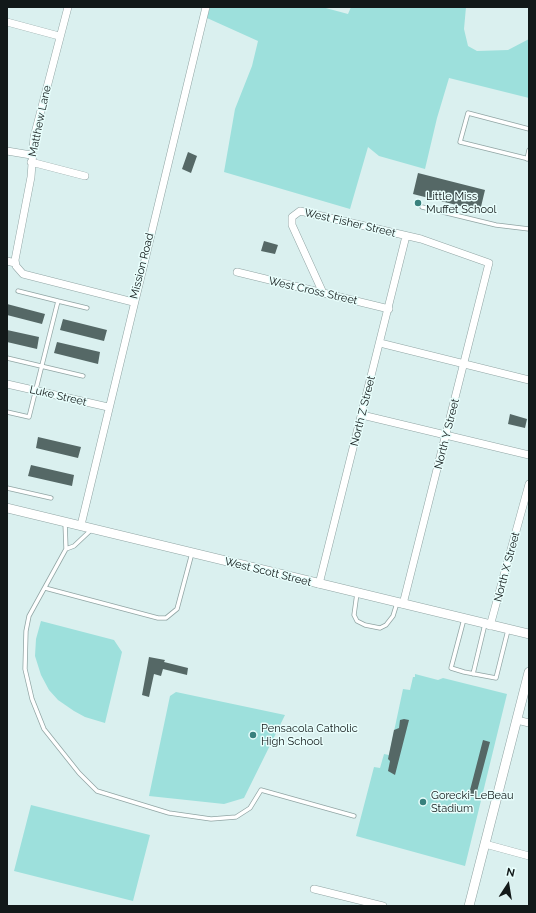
<!DOCTYPE html>
<html>
<head>
<meta charset="utf-8">
<style>
  body { margin:0 }
  #map { position:relative; width:536px; height:913px; overflow:hidden; background:#daf0ef; font-family:Raleway,sans-serif }
  canvas { display:block }
  .frame { position:absolute; inset:0; border:8px solid #121919; pointer-events:none }
  .north { position:absolute; left:488px; top:865px; width:40px; height:40px; -webkit-text-stroke:3px #e8fefc; paint-order:stroke; rotate:12deg; font-size:11px; font-weight:700; line-height:16px; text-align:center; color:#121919 }
  .north::after { content:''; display:block; margin:auto; width:14px; height:18px; background:#121919; clip-path:polygon(50% 0,100% 100%,50% 72%,0 100%) }
</style>
</head>
<body>
<div id="map">
<canvas width="536" height="913"></canvas>
<div class="frame"></div>
<div class="north">N</div>
</div>
<script>
const ctx = document.querySelector('canvas').getContext('2d');
ctx.lineJoin = 'round';
function paint(path, color) {
  ctx.fillStyle = color;
  ctx.fill(path, 'evenodd');
}
function shape(rows) {
  const path = new Path2D();
  for (const r of rows) {
    path.moveTo(r[0], r[1]);
    for (let i = 2; i < r.length; i += 2) path.lineTo(r[i], r[i + 1]);
  }
  return path;
}
function strokePath(path, color, width, dash) {
  ctx.strokeStyle = color;
  ctx.lineWidth = width;
  ctx.lineCap = dash ? 'butt' : 'round';
  ctx.setLineDash(dash || []);
  ctx.stroke(path);
}
function write(font, color, halo, rows, align = 'center') {
  ctx.font = font + ' Raleway,sans-serif';
  ctx.lineWidth = 3;
  ctx.setLineDash([]);
  ctx.textBaseline = 'middle';
  ctx.strokeStyle = halo;
  ctx.fillStyle = color;
  for (const [text, x, y, turn = 0] of rows) {
    ctx.save();
    ctx.translate(x, y);
    ctx.rotate((+turn || 0) * Math.PI / 180);
    ctx.textAlign = isNaN(turn) ? turn : align;
    if (halo) ctx.strokeText(text, 0, 0);
    ctx.fillText(text, 0, 0);
    ctx.restore();
  }
}
const green = shape([
  [210,7,322,7,348,14,351,7,466,7,464,29,468,46,477,51,508,50,529,39,529,98,449,78,437,118,425,169,379,156,368,147,350,209,224,172,235,109,252,66,258,41,207,18],
  [41,621,114,640,122,652,105,723,85,717,74,711,58,700,49,690,41,675,35,656,36,639],
  [415,674,438,680,443,678,507,694,465,866,356,836,374,767,380,768,384,754,389,755,403,689,410,690,413,677,415,677],
  [176,692,285,715,244,798,224,804,149,796,170,696],
  [31,805,150,835,133,901,14,871]
]);
const building = shape([
  [188,152,197,156,191,173,182,169],
  [418,173,485,190,480,211,413,194],
  [264,241,278,245,275,254,261,251],
  [7,304,45,314,42,324,7,315],
  [63,319,107,330,104,341,60,330],
  [7,330,39,337,37,349,7,342],
  [57,342,100,352,98,364,54,353],
  [510,414,527,419,525,428,508,424],
  [38,437,81,447,78,458,36,448],
  [31,465,74,475,72,486,28,476],
  [149,657,165,660,164,662,188,668,187,675,163,669,161,676,154,674,149,697,142,695],
  [404,719,409,720,395,775,388,771,390,761,388,759,394,730,399,728,400,720],
  [483,740,490,742,476,795,469,794]
]);
const lane = shape([
  [529,129,468,113,460,142,529,159],
  [527,159,529,150],
  [422,207,496,225,529,229],
  [58,301,87,308],
  [7,358,83,376],
  [7,412,29,417,58,301,18,291],
  [7,488,51,498],
  [65,522,66,549,74,546,91,530],
  [66,549,29,616,26,631,25,669,32,699,44,729,79,773,97,791,169,813,211,819,236,817,250,808,261,790,354,816],
  [45,588,158,618,166,618,177,609,192,553],
  [357,593,354,615,357,621,365,625,380,628,386,625,393,616,397,603],
  [464,619,451,668,464,672,496,678,508,630],
  [473,674,485,624]
]);
const street = shape([
  [68,7,34,137,31,177,15,260,16,266,23,274,133,302],
  [7,22,59,36],
  [7,151,31,155],
  [31,162,85,176],
  [7,261,15,263],
  [237,272,389,309],
  [323,293,292,225,292,217,300,211,421,239,489,263,403,604],
  [380,343,529,380],
  [7,384,108,407],
  [362,415,529,455],
  [81,525,206,7],
  [319,584,406,236],
  [490,626,529,484],
  [517,720,529,723],
  [485,844,529,856],
  [314,889,383,906]
]);
const secondary = shape([
  [7,508,529,634],
  [469,906,529,672]
]);
const markers = [
  [418,203,4,"#38817d"],
  [253,735,4,"#38817d"],
  [423,802,4,"#38817d"]
];
const streetNames = [
  ["Matthew Lane",40,121,-78],
  ["West Fisher Street",350,223,13],
  ["Mission Road",142,266,-76],
  ["West Cross Street",313,291,13],
  ["Luke Street",58,396,13],
  ["North Z Street",363,411,-76],
  ["North Y Street",447,434,-76],
  ["North X Street",507,567,-75],
  ["West Scott Street",268,572,14]
];
const poiNames = [
  ["Little Miss",426,197],
  ["Muffet School",426,210],
  ["Pensacola Catholic",261,729],
  ["High School",261,742],
  ["Gorecki-LeBeau",431,796],
  ["Stadium",431,809]
];
paint(green, '#9de0dc');
paint(building, '#556866');
strokePath(lane, '#91a5a4', 5);
strokePath(street, '#91a5a4', 8);
strokePath(secondary, '#91a5a4', 10);
strokePath(lane, '#fff', 3.5);
strokePath(street, '#fff', 7);
strokePath(secondary, '#fff', 9);
for (const [x, y, r, color] of markers) {
  const dot = new Path2D();
  dot.arc(x, y, r, 0, 2 * Math.PI);
  ctx.fillStyle = color;
  ctx.fill(dot);
  strokePath(dot, '#e8fefc', 1.5);
}
write('11px', '#121919', '#e8fefc', streetNames);
write('11px', '#121919', '#e8fefc', poiNames, 'left');
</script>
</body>
</html>
